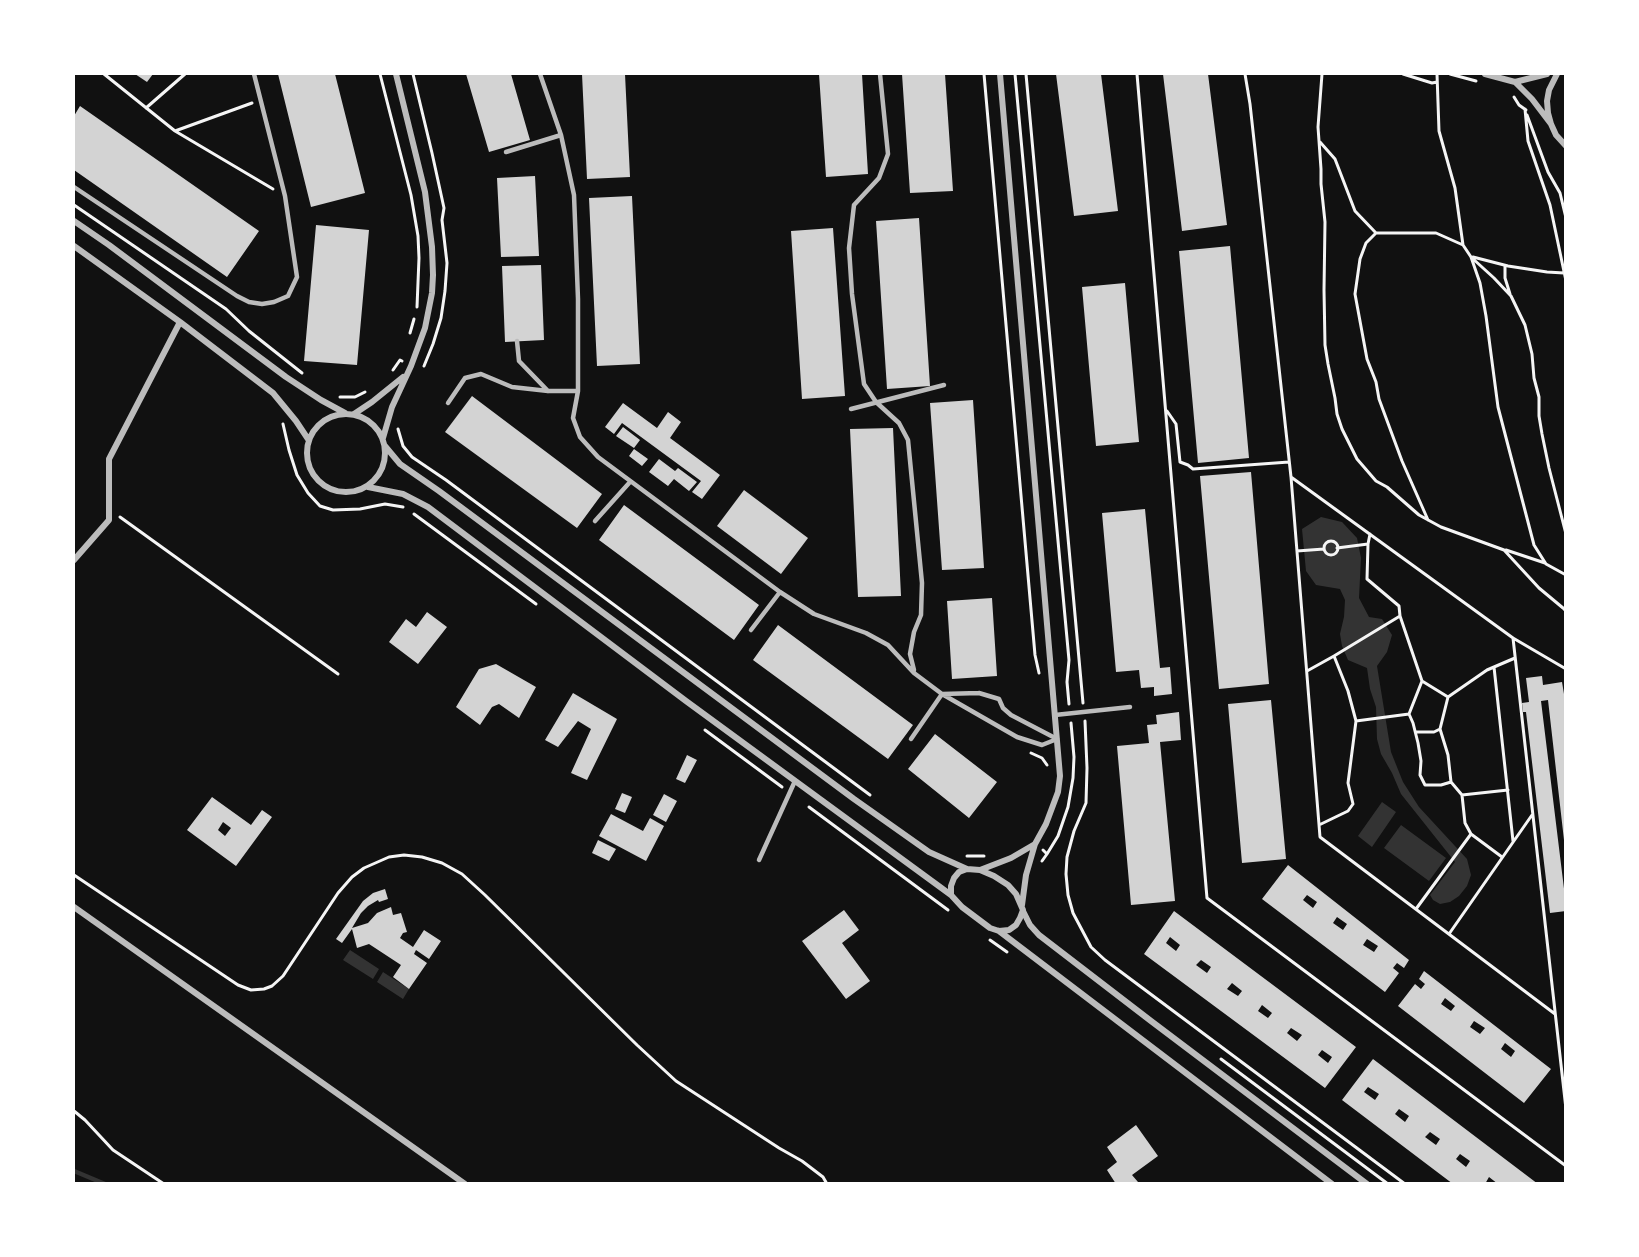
<!DOCTYPE html>
<html>
<head>
<meta charset="utf-8">
<style>
  body { margin:0 }
  #map { position:relative; width:1639px; height:1257px; overflow:hidden; background:#111; font-family:Roboto,sans-serif }
  canvas { display:block }
  .frame { position:absolute; inset:0; border:75px solid #fff; pointer-events:none }
</style>
</head>
<body>
<div id="map">
<canvas width="1639" height="1257"></canvas>
<div class="frame"></div>
</div>
<script>
const ctx = document.querySelector('canvas').getContext('2d');
ctx.lineJoin = 'round';
function paint(path, color) {
  ctx.fillStyle = color;
  ctx.fill(path, 'evenodd');
}
function shape(rows) {
  const path = new Path2D();
  for (const r of rows) {
    if (r.length === 3) {
      path.moveTo(r[0] + r[2], r[1]);
      path.arc(r[0], r[1], r[2], 0, 2 * Math.PI);
      continue;
    }
    path.moveTo(r[0], r[1]);
    for (let i = 2; i < r.length; i += 2) path.lineTo(r[i], r[i + 1]);
  }
  return path;
}
function strokePath(path, color, width, dash) {
  ctx.strokeStyle = color;
  ctx.lineWidth = width;
  ctx.lineCap = dash ? 'butt' : 'round';
  ctx.setLineDash(dash || []);
  ctx.stroke(path);
}
const water = shape([
  [1321,517,1342,522,1357,538,1361,558,1359,598,1369,617,1382,619,1392,635,1387,652,1377,666,1391,752,1403,782,1419,807,1467,859,1471,875,1467,886,1459,896,1450,902,1440,904,1433,900,1430,895,1455,862,1401,794,1392,773,1381,754,1377,739,1376,707,1370,689,1367,668,1348,660,1342,646,1340,634,1344,617,1345,600,1340,589,1316,585,1306,571,1302,529],
  [1382,802,1396,812,1372,847,1358,836],
  [1401,825,1446,858,1429,881,1384,848],
  [350,950,379,969,373,979,343,960],
  [383,972,409,989,403,999,377,982]
]);
const stream = shape([
  [74,1171,105,1184]
]);
const building = shape([
  [135,74,153,74,147,82],
  [278,74,335,74,365,193,311,207],
  [466,74,511,74,530,140,489,152],
  [582,74,625,74,630,177,587,179],
  [819,74,862,74,868,174,826,177],
  [902,74,945,74,953,191,910,193],
  [1056,74,1101,74,1118,211,1074,216],
  [1163,74,1208,74,1227,225,1182,231],
  [80,106,259,231,227,277,74,170,74,116],
  [535,176,539,256,501,257,497,178],
  [632,196,640,364,597,366,589,198],
  [919,218,930,386,887,389,876,221],
  [316,225,369,230,357,365,304,361],
  [833,228,845,396,802,399,791,231],
  [1230,246,1249,458,1198,463,1179,251],
  [541,265,544,340,505,342,502,266],
  [1125,283,1139,442,1096,446,1082,287],
  [472,396,602,494,577,528,445,432],
  [973,400,984,568,942,570,930,403],
  [623,403,657,428,668,412,681,422,670,438,720,475,702,499,692,492,701,481,622,423,614,434,605,427],
  [623,427,640,440,634,448,616,436],
  [893,428,901,596,858,597,850,429],
  [634,449,648,459,642,466,629,456],
  [659,459,675,471,678,468,697,482,689,491,674,479,668,486,649,472],
  [1251,472,1269,684,1219,689,1200,476],
  [744,490,808,538,781,574,717,526],
  [624,505,759,605,734,640,599,540],
  [1145,509,1160,668,1170,667,1172,694,1154,696,1154,687,1141,688,1139,670,1116,672,1102,513],
  [992,598,997,676,952,679,947,601],
  [427,612,447,627,418,664,389,642,406,619,416,627],
  [778,625,913,725,888,759,753,660],
  [496,664,536,687,519,718,499,704,492,707,480,725,456,707,479,669],
  [1542,676,1543,685,1562,682,1566,706,1566,840,1564,840,1548,700,1541,701,1566,905,1566,911,1550,913,1526,712,1523,712,1522,703,1529,702,1526,678],
  [573,693,617,719,587,780,571,773,591,729,578,721,558,747,545,740],
  [1271,700,1286,859,1242,863,1228,704],
  [1179,712,1181,740,1160,742,1175,901,1131,905,1117,746,1149,743,1147,725,1157,724,1156,715],
  [935,734,997,782,969,818,908,769],
  [687,755,697,760,685,783,676,779],
  [622,793,632,797,625,813,615,809],
  [664,794,677,801,666,822,653,815],
  [212,797,251,825,262,810,272,817,236,866,187,830],
  [223,822,231,828,225,836,218,830],
  [611,814,643,831,650,818,664,826,646,861,599,836],
  [598,840,616,849,609,861,592,853],
  [1288,865,1409,960,1404,968,1397,963,1393,968,1399,973,1385,992,1262,899],
  [1307,895,1317,902,1313,908,1303,900],
  [1337,917,1347,924,1343,930,1333,923],
  [1367,939,1378,946,1374,952,1363,945],
  [385,889,388,899,379,902,378,900,368,906,361,913,352,928,368,923,377,913,391,907,393,915,401,913,407,932,403,933,400,938,413,947,424,930,441,941,429,959,416,950,414,954,427,963,409,989,393,977,401,965,369,944,357,948,352,929,342,943,336,939,363,901,373,893],
  [844,910,859,930,842,943,870,981,846,999,802,941],
  [1174,911,1356,1047,1325,1088,1144,954],
  [1170,937,1180,945,1176,951,1166,943],
  [1201,960,1211,967,1207,973,1196,965],
  [1232,983,1242,991,1238,996,1227,989],
  [1262,1005,1272,1013,1268,1018,1258,1011],
  [1291,1028,1302,1035,1297,1041,1287,1033],
  [1322,1050,1332,1057,1328,1063,1318,1055],
  [1424,971,1551,1069,1524,1103,1398,1006,1415,984,1421,989,1425,984,1419,979],
  [1445,998,1455,1006,1451,1011,1441,1004],
  [1474,1021,1485,1028,1480,1034,1470,1027],
  [1505,1043,1515,1051,1511,1057,1501,1049],
  [1373,1059,1538,1184,1498,1184,1489,1177,1485,1184,1453,1184,1342,1100],
  [1368,1087,1379,1094,1375,1100,1364,1092],
  [1399,1109,1409,1116,1405,1122,1395,1114],
  [1430,1132,1440,1139,1436,1145,1425,1137],
  [1460,1154,1470,1161,1466,1167,1456,1159],
  [1136,1125,1158,1156,1132,1175,1138,1182,1136,1184,1116,1184,1107,1170,1117,1162,1107,1147]
]);
const path = shape([
  [104,74,175,131,273,189],
  [380,74,411,195,418,236,419,258,417,307],
  [413,74,432,153,444,208,442,220,447,263,445,291,441,318,433,344,424,366],
  [984,74,1035,655,1039,673],
  [1015,74,1069,660,1067,682,1069,704],
  [1026,74,1083,703],
  [1137,74,1207,898,1566,1166],
  [1245,74,1250,104,1291,477,1513,638,1566,669],
  [1322,74,1318,127,1321,169,1321,184,1325,222,1324,290,1325,345,1328,364,1335,398,1337,414,1342,429,1357,459,1376,481,1387,487,1419,515,1441,527,1504,550,1539,588,1563,608,1566,611],
  [1403,74,1432,83,1437,82],
  [1437,74,1439,131,1455,188,1463,245,1471,257,1480,283,1486,316,1498,407,1534,545,1546,564,1566,575],
  [1450,74,1476,81],
  [1514,97,1519,105,1526,110],
  [146,108,185,74],
  [1525,109,1528,141,1550,205,1566,281],
  [1527,115,1548,172,1560,193,1566,218],
  [175,131,252,103],
  [1320,142,1335,159,1355,211,1376,233],
  [74,205,226,309,249,331,302,373],
  [1473,257,1508,266,1547,272,1564,273],
  [1472,258,1494,278,1511,296,1525,325,1532,354,1534,378,1539,397,1539,416,1542,434,1549,468,1566,534],
  [1505,266,1505,278,1510,294],
  [410,333,414,319],
  [393,370,400,360,402,361],
  [340,397,355,397,365,392],
  [1167,411,1176,424,1180,462,1188,465,1193,469,1289,462],
  [283,424,289,450,297,475,308,493,320,506,333,510,360,509,385,504,403,507],
  [398,429,403,446,412,457,446,480,870,795],
  [1291,477,1320,837,1555,1014],
  [414,514,536,604],
  [120,517,338,674],
  [1428,520,1402,461,1379,399,1376,382,1367,359,1355,294,1360,259,1366,243,1376,233,1436,233,1463,245],
  [1370,534,1368,544,1367,579,1399,606,1400,616,1422,681,1448,697],
  [1331,548,7],
  [1337,548,1368,544],
  [1506,550,1545,563],
  [1297,551,1324,549],
  [1513,638,1566,1109],
  [1334,656,1400,616],
  [1494,667,1513,841],
  [1307,671,1334,656,1348,691,1356,721],
  [1409,714,1413,723,1418,743,1421,761,1420,775,1425,785,1441,785,1451,782],
  [1085,721,1087,768,1086,803,1074,831,1067,857,1066,874,1068,895,1073,913,1091,947,1105,960,1405,1184],
  [705,730,782,787],
  [1416,732,1434,732,1440,729],
  [1031,753,1042,758,1047,765],
  [1462,795,1508,790],
  [809,807,948,910],
  [1319,825,1348,811,1353,804,1348,783,1356,721,1409,714,1422,681],
  [1047,854,1058,836,1068,807,1073,778,1074,757,1071,723],
  [967,856,984,856],
  [1502,857,1471,834,1465,823,1462,795,1451,782,1448,755,1440,729,1448,697,1487,670,1515,658],
  [1042,861,1047,854,1043,850],
  [74,875,238,985,251,990,264,989,272,986,283,976,338,893,352,877,364,868,389,857,404,855,422,857,442,863,462,874,485,895,637,1045,676,1081,779,1148,802,1161,823,1177,827,1184],
  [1416,909,1471,834],
  [1449,934,1532,815],
  [990,940,1007,952],
  [1221,1059,1388,1184],
  [74,1111,85,1120,113,1150,164,1184]
]);
const service = shape([
  [540,74,561,135,574,195,578,299,578,391,573,418,580,437,598,457,780,592,814,614,866,633,888,645,914,673,942,694,911,739],
  [880,74,888,154,879,178,854,205,849,248,852,294,864,384,876,402,899,423,908,440,922,583,921,615,914,632,910,654,914,670],
  [506,152,561,135],
  [74,187,237,296,249,302,262,304,274,302,288,296,297,277,285,196,254,74],
  [517,341,519,361,548,391],
  [448,403,465,378,481,374,512,387,548,391,578,391],
  [851,409,944,385],
  [595,521,630,482],
  [751,630,780,592],
  [979,693,999,699,1003,708,1011,715,1057,739,1042,745,1017,737,942,694,979,693],
  [1055,715,1130,707],
  [759,860,795,781]
]);
const minor = shape([
  [1000,74,1060,776,1058,792,1046,824,1035,844,1026,875,1022,905],
  [1485,74,1515,82,1532,99,1551,124],
  [1557,74,1549,90,1547,101,1548,113,1551,124,1556,135,1566,146],
  [1515,82,1547,74],
  [74,221,109,245,286,377,321,400,345,413],
  [74,246,180,322,273,393,296,421,308,439],
  [346,453,39],
  [354,414,372,402,403,377],
  [383,438,392,407,411,366,425,328,432,293,433,275,432,247,425,192,396,74],
  [385,446,400,464,439,491,854,799,929,852,967,869],
  [368,487,403,494,428,507,686,701,951,895,962,907,990,928,999,931,1009,930,1016,925,1020,918,1023,910,1016,894,1008,885,994,876,980,870,967,869,959,872,954,878,951,886,951,895],
  [74,560,109,520,109,459,180,322],
  [980,870,1011,858,1035,844],
  [74,907,465,1184],
  [1023,911,1030,925,1039,935,1151,1021,1367,1184],
  [999,931,1332,1184]
]);
paint(water, '#333');
strokePath(stream, '#333', 4.5);
paint(building, '#d3d3d3');
strokePath(path, '#f5f5f5', 3);
strokePath(service, '#bcbcbc', 4.5);
strokePath(minor, '#bcbcbc', 6);
</script>
</body>
</html>
